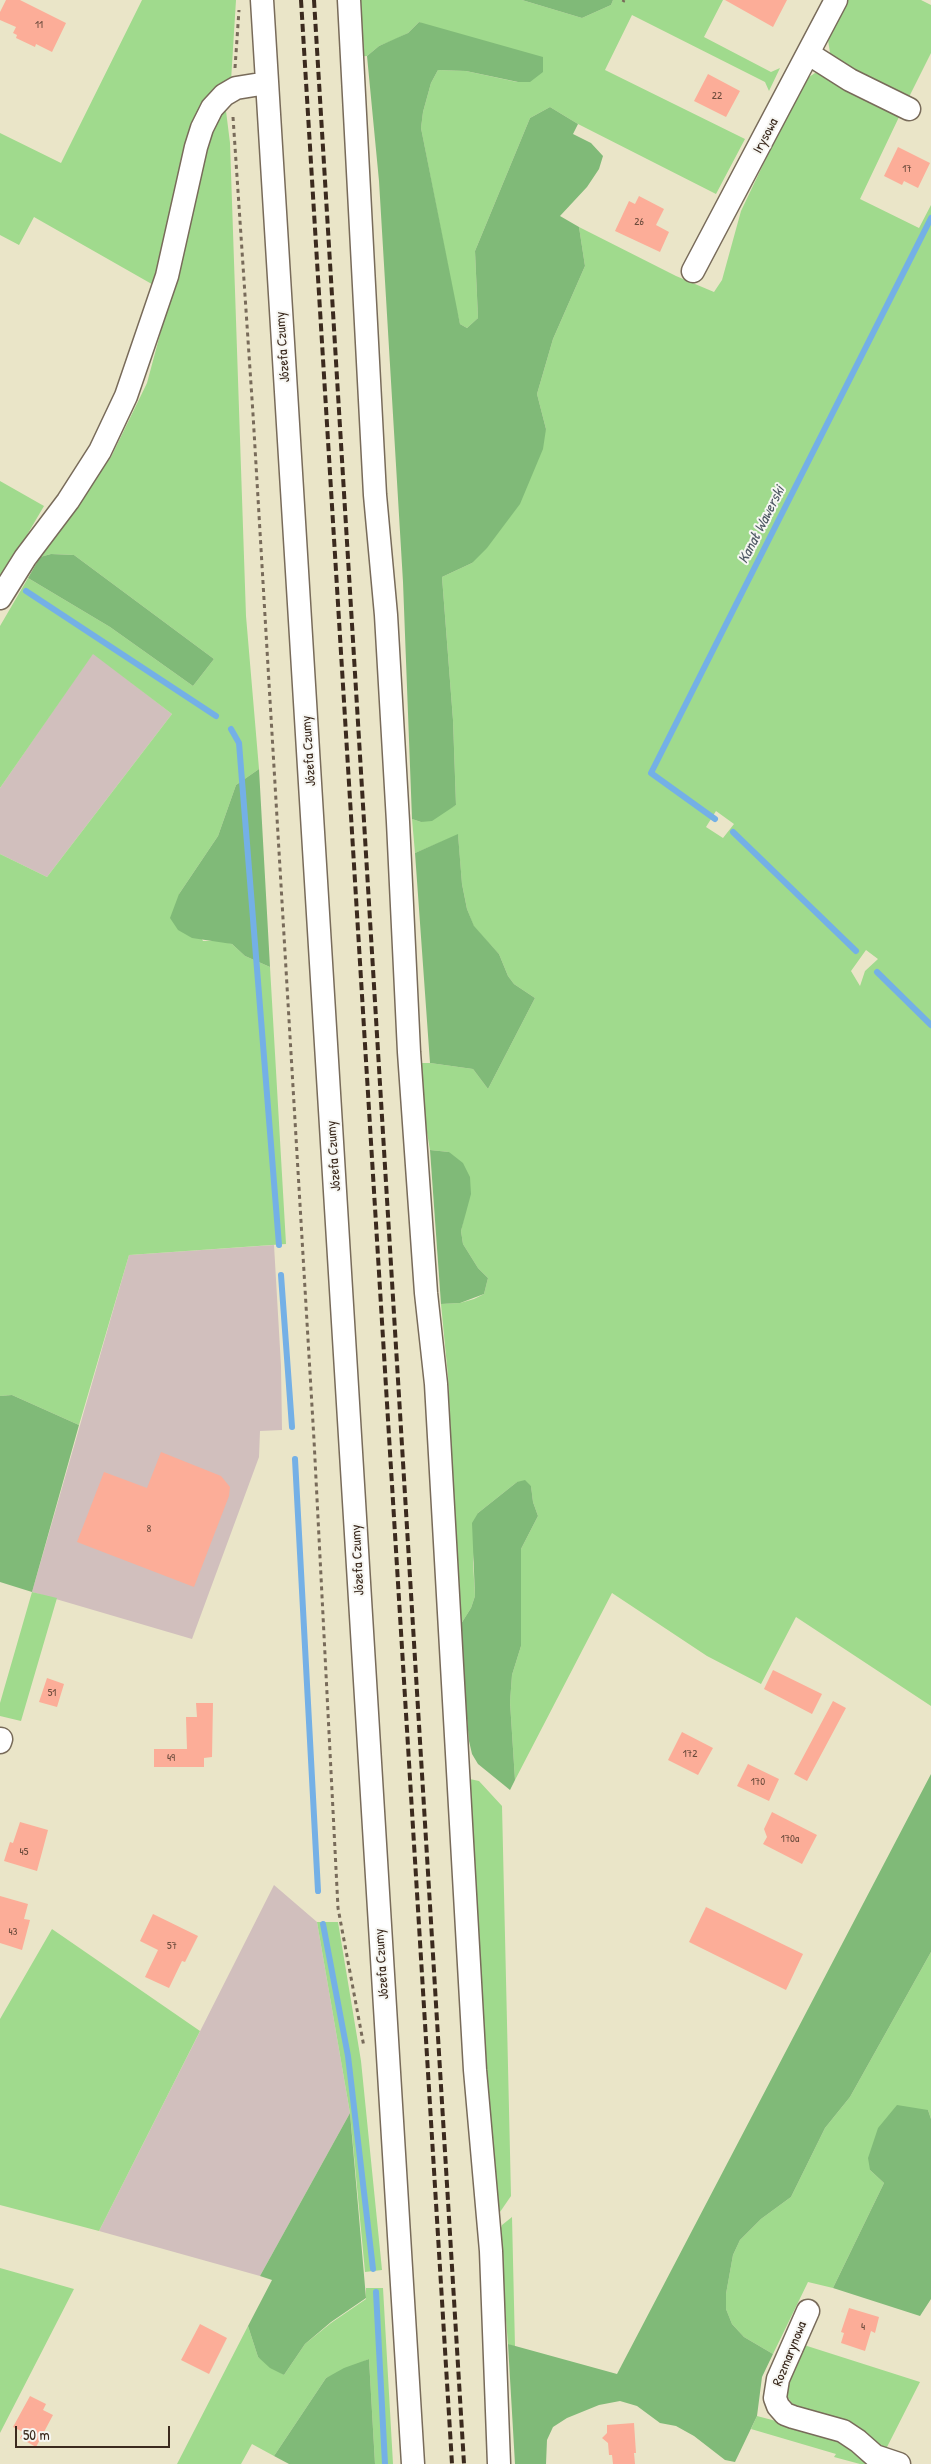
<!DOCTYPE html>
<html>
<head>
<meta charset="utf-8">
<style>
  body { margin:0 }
  #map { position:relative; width:931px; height:2464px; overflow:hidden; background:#eae5c8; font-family:"Patrick Hand",sans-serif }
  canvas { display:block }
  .scale { position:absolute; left:15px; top:2426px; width:155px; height:22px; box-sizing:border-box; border:2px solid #3b2a1e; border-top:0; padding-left:6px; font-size:15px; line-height:18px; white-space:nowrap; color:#3b2a1e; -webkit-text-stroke:4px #f6f6f2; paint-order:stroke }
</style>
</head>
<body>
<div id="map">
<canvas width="931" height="2464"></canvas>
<div class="scale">50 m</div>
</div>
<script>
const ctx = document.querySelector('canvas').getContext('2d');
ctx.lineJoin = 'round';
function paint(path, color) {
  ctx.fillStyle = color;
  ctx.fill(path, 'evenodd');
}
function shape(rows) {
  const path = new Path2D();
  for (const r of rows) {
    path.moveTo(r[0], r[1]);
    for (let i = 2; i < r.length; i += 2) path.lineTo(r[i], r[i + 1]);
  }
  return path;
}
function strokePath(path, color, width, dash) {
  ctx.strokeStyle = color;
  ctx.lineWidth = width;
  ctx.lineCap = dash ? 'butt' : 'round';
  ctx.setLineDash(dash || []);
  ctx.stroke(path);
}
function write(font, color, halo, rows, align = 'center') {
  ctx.font = font + ' "Patrick Hand",sans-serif';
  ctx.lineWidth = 4;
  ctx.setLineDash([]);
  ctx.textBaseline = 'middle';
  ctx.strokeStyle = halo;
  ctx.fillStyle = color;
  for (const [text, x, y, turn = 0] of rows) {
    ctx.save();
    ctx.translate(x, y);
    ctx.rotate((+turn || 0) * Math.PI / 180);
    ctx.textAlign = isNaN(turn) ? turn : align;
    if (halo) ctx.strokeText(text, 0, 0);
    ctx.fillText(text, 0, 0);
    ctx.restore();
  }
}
const industrial = shape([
  [93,653,172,714,47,877,0,854,0,788],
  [274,1245,281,1366,282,1430,260,1431,259,1457,192,1639,32,1592,129,1255],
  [274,1885,317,1922,350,2113,260,2276,99,2231]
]);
const green = shape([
  [142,0,236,0,231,81,214,92,157,287,34,217,19,245,0,235,0,133,61,163],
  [357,0,522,0,582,18,611,5,613,0,723,0,704,37,771,72,780,68,769,91,765,82,632,15,605,70,745,139,716,194,578,124,550,107,530,118,475,251,478,318,467,328,460,324,455,303,421,128,423,112,431,83,438,70,466,71,517,82,530,82,419,22,408,33,396,39,379,46,367,56,357,57],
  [847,0,921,0,931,5,931,53,909,97,831,59,828,40],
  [815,73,823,74,899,117,860,199,919,228,931,205,931,1706,796,1617,761,1684,707,1656,612,1593,515,1780,510,1702,512,1675,521,1646,521,1549,538,1516,533,1502,531,1486,517,1482,478,1513,473,1562,475,1596,471,1608,459,1627,448,1376,441,1304,460,1303,474,1299,484,1294,488,1278,478,1268,463,1244,461,1231,465,1213,449,1152,430,1150,415,1063,430,1063,473,1069,488,1089,535,998,514,984,508,976,499,954,474,927,467,909,462,884,458,835,415,853,412,819,421,822,456,805,453,720,442,577,472,563,546,429,537,394,553,339,585,266,579,227,676,276,714,292,722,280,741,211,803,81],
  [716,811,734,824,723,838,706,827],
  [866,950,878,959,865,971,860,986,851,971],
  [226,111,230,143,246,616,259,769,236,785,218,836,179,894,203,941,221,941,232,944,245,956,270,967,286,1244,129,1255,79,1425,12,1395,0,1396,0,854,47,877,172,714,93,654,0,788,0,626,28,578,110,627,193,686,214,659,74,555,51,554,40,557,111,457,147,383,170,297,197,176,218,113],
  [0,481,44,506,0,581],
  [32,1592,57,1598,21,1721,0,1716,0,1703],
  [465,1778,479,1781,502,1806,511,2196,500,2212,495,2212],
  [317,1922,338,1922,361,2061,382,2270,365,2272,350,2113],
  [52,1929,200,2031,99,2231,0,2205,0,2019],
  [931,1952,931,2119,928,2110,870,2170,884,2183,833,2288,808,2282,773,2354,744,2337,732,2324,726,2309,726,2294,733,2255,740,2240,761,2219,791,2197,825,2128,850,2097],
  [512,2217,515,2347,508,2344,499,2234,502,2225],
  [0,2268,74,2289,0,2433],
  [366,2288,383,2288,393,2464,375,2464,369,2359,326,2378,274,2456,252,2444,241,2464,177,2464,248,2326,258,2357,284,2375,305,2344,331,2323,366,2299],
  [804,2345,920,2382,885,2451,793,2405,787,2396,785,2383],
  [757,2416,814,2431,886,2464,860,2464,834,2457,836,2454,751,2429]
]);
const forest = shape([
  [522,0,613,0,611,5,582,18],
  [419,22,543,57,543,72,530,82,518,82,466,71,438,70,431,83,423,112,421,128,460,324,467,328,478,318,475,251,530,118,550,107,578,124,573,134,591,143,603,156,599,169,587,187,560,216,579,227,585,266,553,339,537,394,546,429,543,449,520,504,487,548,472,563,442,577,453,720,456,805,432,821,421,822,412,819,403,582,379,181,367,56,379,46,408,33],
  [51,554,74,555,214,659,193,686,110,627,28,578,40,557],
  [259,769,270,967,245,956,232,944,192,938,178,930,170,918,179,894,218,836,236,785],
  [458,834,462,884,467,909,474,926,499,954,508,976,514,984,535,998,488,1089,473,1069,430,1063,415,853],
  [430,1150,449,1152,463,1163,470,1177,471,1194,461,1231,463,1244,478,1268,488,1278,484,1294,460,1303,441,1304],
  [12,1395,79,1425,32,1592,0,1582,0,1396],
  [525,1480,531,1486,533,1502,538,1516,521,1549,521,1646,512,1675,510,1702,515,1780,510,1790,478,1764,472,1754,469,1741,459,1627,471,1608,475,1596,472,1523,478,1513,517,1482],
  [931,1774,931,1952,850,2097,825,2128,791,2197,761,2219,740,2240,733,2255,726,2294,726,2309,732,2324,744,2337,773,2354,762,2377,757,2416,735,2462,725,2460,694,2436,676,2426,660,2423,637,2406,620,2401,599,2405,567,2418,553,2427,547,2440,546,2464,515,2464,508,2344,617,2374],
  [897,2105,928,2110,931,2119,931,2299,920,2316,833,2288,884,2183,870,2170,868,2158,878,2128],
  [350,2113,366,2298,331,2322,305,2344,284,2375,270,2368,258,2357,248,2326,272,2280,260,2276],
  [369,2359,375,2464,289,2464,274,2456,326,2378,344,2368]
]);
const stream = shape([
  [26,591,216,716],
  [231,729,239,743,279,1245],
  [715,819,651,773,931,218],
  [733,832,856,951],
  [877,972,931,1025],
  [281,1275,292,1427],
  [295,1459,318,1891],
  [323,1924,348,2056,373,2269],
  [376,2292,385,2464]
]);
const building = shape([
  [6,0,20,0,66,23,52,52,36,44,35,47,16,38,17,35,13,33,16,27,0,20,0,12],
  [725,0,787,0,773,27],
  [708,74,740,91,726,117,694,101],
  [898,147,930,163,918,188,904,181,902,185,884,176],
  [639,196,664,209,656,225,669,232,660,252,615,231,629,201,635,204],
  [161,1452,221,1476,230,1487,229,1496,194,1587,77,1542,104,1472,147,1488],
  [773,1670,822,1694,812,1714,764,1689],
  [47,1678,64,1684,57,1707,39,1702],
  [833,1701,846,1708,807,1781,794,1774],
  [196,1703,213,1703,212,1757,204,1758,204,1767,154,1767,154,1749,187,1749,186,1717,197,1717],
  [682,1732,713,1748,698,1775,668,1760],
  [748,1764,779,1779,769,1801,737,1786],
  [772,1812,817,1835,802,1864,763,1844,767,1837,764,1829],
  [20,1822,48,1830,37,1871,4,1861,10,1842,13,1843],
  [0,1896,28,1904,24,1919,30,1920,22,1950,0,1943],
  [706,1907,803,1954,786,1990,689,1942],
  [153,1914,198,1936,185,1962,182,1961,169,1988,145,1977,158,1950,140,1941],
  [849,2308,879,2317,875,2333,871,2331,865,2351,841,2343,844,2333,841,2332],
  [200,2324,227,2338,209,2374,181,2360],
  [30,2396,46,2404,43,2410,53,2415,36,2447,20,2438,23,2432,13,2427],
  [634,2423,636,2453,634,2453,635,2464,613,2464,612,2455,609,2455,608,2443,602,2438,607,2433,607,2425]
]);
const path = shape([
  [623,2,624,0],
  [235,68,239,10],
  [233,117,253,414,314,1440,338,1908,364,2047]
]);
const minor = shape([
  [262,0,413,2464],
  [349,0,375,495,386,615,398,822,409,1052,426,1293,436,1384,475,2070,491,2251,499,2464],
  [809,54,850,80,909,109],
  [693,271,836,0],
  [0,598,25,558,68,501,100,451,126,396,167,276,196,147,202,128,212,108,224,95,236,88,267,83],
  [0,1742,1,1739],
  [808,2311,778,2379,775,2398,778,2406,785,2414,793,2417,843,2431,858,2441,875,2456,899,2464]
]);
const rail = shape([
  [301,0,452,2464],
  [314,0,464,2464]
]);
const numberNames = [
  ["11",39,25],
  ["22",717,96],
  ["17",907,169],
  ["26",639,222],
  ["8",149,1529],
  ["51",52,1693],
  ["172",690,1754],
  ["49",171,1758],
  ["170",758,1782],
  ["170a",790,1839],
  ["45",24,1852],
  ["43",13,1932],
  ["57",172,1946],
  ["4",863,2327]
];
const streetNames = [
  ["Irysowa",766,136,-62],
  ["Józefa Czumy",283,347,-94],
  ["Józefa Czumy",309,751,-94],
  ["Józefa Czumy",334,1156,-94],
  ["Józefa Czumy",358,1560,-93],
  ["Józefa Czumy",382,1964,-94],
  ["Rozmarynowa",790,2354,-68]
];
const waterNames = [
  ["Kanał Wawerski",762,525,-63]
];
paint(industrial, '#d1bfbd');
paint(green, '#a0da8d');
paint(forest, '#80ba78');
strokePath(stream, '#74b0e6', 6);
paint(building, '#fcad98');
strokePath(minor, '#786b5a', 25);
strokePath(path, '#786b5a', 3, [4, 4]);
strokePath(minor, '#fff', 22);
strokePath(rail, '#3b2a1e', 4, [8, 4]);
write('11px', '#6b4b3c', null, numberNames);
write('14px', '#3b2a1e', '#f6f6f2', streetNames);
write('italic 15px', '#4f5964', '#f6f6f2', waterNames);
</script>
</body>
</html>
